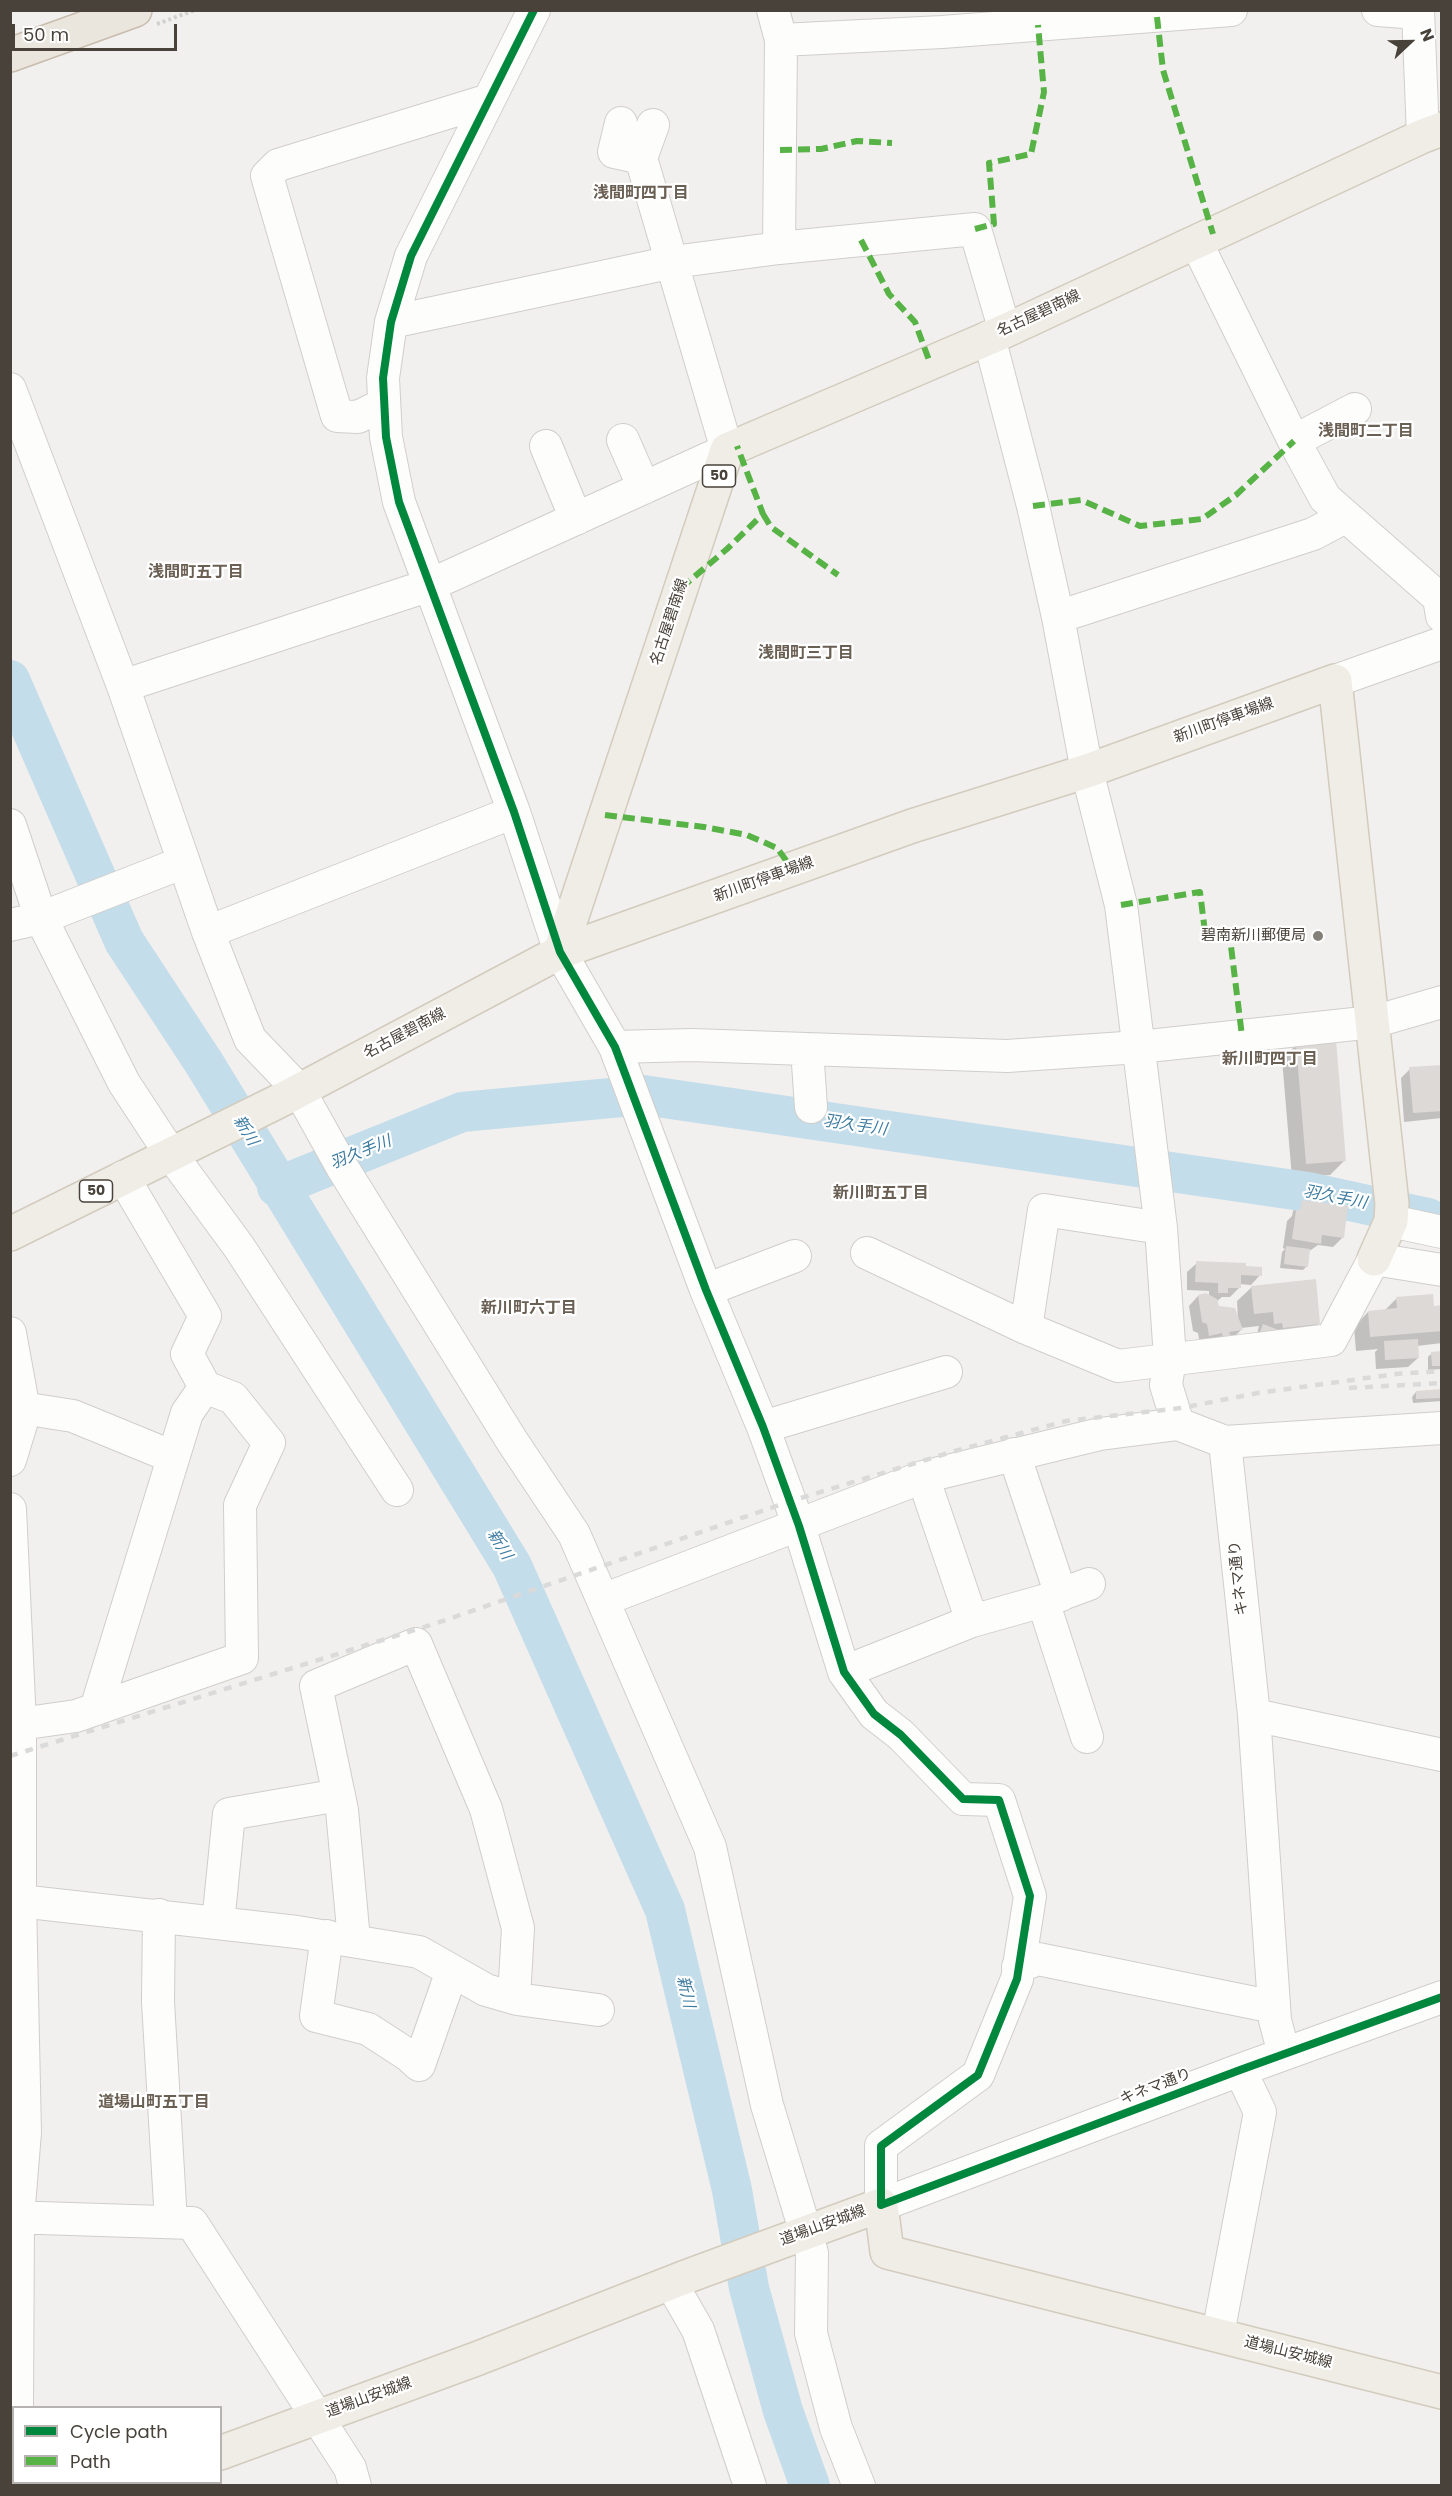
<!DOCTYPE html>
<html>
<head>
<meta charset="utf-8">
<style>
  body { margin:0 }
  #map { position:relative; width:1452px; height:2496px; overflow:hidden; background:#f2f0ee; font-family:Poppins,sans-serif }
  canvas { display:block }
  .frame { position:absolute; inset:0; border:12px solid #48423a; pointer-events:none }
  .legend { position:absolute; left:12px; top:2406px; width:210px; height:78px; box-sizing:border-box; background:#fff; border:2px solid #b6b3b0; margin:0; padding:8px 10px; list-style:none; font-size:18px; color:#48423a }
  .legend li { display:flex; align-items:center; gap:12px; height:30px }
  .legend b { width:30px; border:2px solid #b6b3b0 }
  .north { position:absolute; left:1380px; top:12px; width:60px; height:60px; -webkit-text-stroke:4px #fff; paint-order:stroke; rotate:68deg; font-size:16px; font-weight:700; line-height:24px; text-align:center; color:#48423a }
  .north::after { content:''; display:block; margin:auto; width:21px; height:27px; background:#48423a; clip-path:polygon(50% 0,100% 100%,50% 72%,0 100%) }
  .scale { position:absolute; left:12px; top:24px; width:165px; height:27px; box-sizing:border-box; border:3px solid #48423a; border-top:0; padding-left:8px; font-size:18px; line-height:21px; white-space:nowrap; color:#48423a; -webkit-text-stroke:4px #fff; paint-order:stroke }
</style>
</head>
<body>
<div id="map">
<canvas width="1452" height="2496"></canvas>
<div class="frame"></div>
<ul class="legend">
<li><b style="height:8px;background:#00873e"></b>Cycle path</li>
<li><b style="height:8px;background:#57b346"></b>Path</li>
</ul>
<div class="north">N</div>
<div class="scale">50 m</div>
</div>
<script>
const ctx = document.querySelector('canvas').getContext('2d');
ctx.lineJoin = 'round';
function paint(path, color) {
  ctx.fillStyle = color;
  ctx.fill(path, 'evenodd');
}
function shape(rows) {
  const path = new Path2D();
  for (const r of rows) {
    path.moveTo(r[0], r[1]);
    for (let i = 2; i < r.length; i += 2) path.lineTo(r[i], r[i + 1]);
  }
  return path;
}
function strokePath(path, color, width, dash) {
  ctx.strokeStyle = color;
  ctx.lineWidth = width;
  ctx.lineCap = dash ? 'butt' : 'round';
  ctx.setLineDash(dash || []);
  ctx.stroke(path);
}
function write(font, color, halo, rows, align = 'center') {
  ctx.font = font + ' Poppins,"Noto Sans JP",sans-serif';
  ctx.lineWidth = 4.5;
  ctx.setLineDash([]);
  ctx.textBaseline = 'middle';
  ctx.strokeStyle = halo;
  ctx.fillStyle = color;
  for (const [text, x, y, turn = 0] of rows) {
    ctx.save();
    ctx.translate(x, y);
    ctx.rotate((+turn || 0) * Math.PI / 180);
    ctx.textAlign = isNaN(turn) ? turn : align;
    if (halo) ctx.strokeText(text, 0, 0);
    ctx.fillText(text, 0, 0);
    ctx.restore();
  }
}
const shadow = shape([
  [1296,1045,1344,1161,1330,1175,1292,1178,1282,1059],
  [1442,1067,1442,1118,1404,1122,1401,1078,1410,1069],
  [1302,1201,1343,1237,1333,1247,1318,1245,1308,1252,1307,1266,1303,1270,1280,1268,1282,1252,1285,1249,1283,1248,1287,1221,1292,1216,1293,1211],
  [1197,1263,1244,1268,1260,1275,1251,1285,1239,1284,1239,1288,1230,1297,1222,1297,1216,1302,1217,1308,1238,1319,1237,1301,1252,1287,1319,1323,1304,1338,1256,1338,1259,1326,1241,1328,1241,1330,1232,1339,1200,1344,1198,1333,1193,1331,1189,1306,1198,1296,1209,1296,1209,1291,1187,1290,1187,1272],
  [1396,1299,1432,1308,1442,1307,1442,1343,1417,1346,1418,1358,1408,1367,1376,1369,1375,1352,1378,1349,1356,1351,1354,1327,1368,1312,1384,1311],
  [1442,1352,1442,1369,1428,1370,1428,1357,1432,1353],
  [1442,1391,1442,1401,1413,1403,1412,1397,1416,1392]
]);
const river = shape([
  [10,680,124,941,204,1063,512,1566,665,1910,732,2190,749,2288,783,2411,810,2486],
  [277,1187,462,1112,643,1095,1308,1192,1428,1218]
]);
const building = shape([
  [1336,1040,1346,1161,1306,1164,1296,1043],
  [1442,1065,1442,1111,1413,1113,1409,1067],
  [1302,1200,1348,1206,1344,1238,1322,1235,1321,1244,1292,1239,1296,1210,1300,1210],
  [1286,1246,1310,1249,1308,1267,1284,1264],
  [1196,1261,1246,1263,1246,1266,1262,1267,1262,1276,1241,1275,1241,1288,1228,1288,1228,1293,1218,1293,1218,1283,1195,1282],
  [1316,1279,1320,1324,1283,1328,1282,1323,1274,1324,1273,1312,1254,1314,1251,1286],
  [1206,1293,1217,1299,1219,1306,1235,1308,1243,1330,1229,1332,1231,1337,1223,1338,1222,1333,1209,1336,1207,1324,1202,1322,1198,1295],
  [1433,1294,1434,1306,1442,1305,1442,1331,1370,1337,1368,1311,1397,1308,1396,1297],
  [1263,1324,1281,1331,1259,1335],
  [1418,1339,1419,1358,1385,1360,1384,1341],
  [1442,1351,1442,1366,1432,1366,1431,1352],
  [1442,1389,1442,1398,1416,1399,1416,1391]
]);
const path = shape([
  [157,24,195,10]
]);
const minor = shape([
  [534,10,411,256,391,322,383,378,386,437,399,502,514,812,560,952,615,1047,706,1290,763,1427,799,1526,844,1672,874,1714,901,1735,963,1799,999,1800,1030,1896,1017,1979,978,2075,881,2146,881,2205,1240,2070,1442,1997],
  [773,10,781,40,779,248],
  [1378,10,1418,13],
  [1418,10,1423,136],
  [781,40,942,32,1231,10],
  [621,123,614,152,641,158],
  [1196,242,1294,441,1325,498,1439,598,1442,616],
  [391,322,673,262,779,248,975,229,1005,331],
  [989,337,1033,506,1058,617,1087,771,1121,905,1161,1228,1170,1358,1166,1385,1178,1424,1225,1442,1442,1428],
  [10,389,123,686,208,932,250,1039,299,1090,342,1167,512,1441,574,1534,710,1847,767,2105,812,2253,811,2333,836,2428,859,2486],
  [384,404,358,417,337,416,267,176,278,165,489,100],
  [623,440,644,488],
  [1294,441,1355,409],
  [546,446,576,519],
  [1058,617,1313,534,1345,517],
  [1335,681,1442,643],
  [123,686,430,585,727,450,641,158,653,125],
  [10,825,41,918,124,1083,170,1153,239,1247,397,1490],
  [10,925,41,918,184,862],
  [208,932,514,812],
  [615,1047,692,1045,1007,1056,1139,1047,1373,1022,1442,1002],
  [807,1049,811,1107],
  [1391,1221,1442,1232],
  [867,1253,1026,1328,1118,1366,1331,1340,1374,1259,1442,1270],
  [706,1290,795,1256],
  [1026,1328,1044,1210,1161,1228],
  [10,1333,22,1399,21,1424,10,1460],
  [22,1408,73,1416,173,1457],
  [763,1427,946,1372],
  [1225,1442,1254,1715,1275,2020,1284,2054],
  [1014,1454,1061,1595],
  [923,1477,972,1621],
  [10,1509,20,1724,20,1901,25,2132,18,2218,17,2408],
  [603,1600,923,1477,1100,1434,1178,1424],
  [1043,1601,1087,1737],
  [844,1672,972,1621,1043,1601,1089,1584],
  [96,1709,187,1413,205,1387],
  [1254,1715,1442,1755],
  [20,1724,76,1716,242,1658,240,1505,269,1443,233,1398,205,1387,187,1354,205,1316,123,1177],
  [20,1901,297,1932,419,1952,486,1990,517,1999,598,2010],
  [159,1915,158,2002,171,2222],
  [218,1923,229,1814,339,1795],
  [327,1936,316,2016,368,2029,408,2055,419,2065,452,1971],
  [354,1940,342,1810,316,1686,416,1644,486,1809,518,1928,514,1998],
  [1018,1967,1038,1959,1274,2007],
  [10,2217,192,2223,350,2468,355,2486],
  [671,2283,698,2330,750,2486],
  [1218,2334,1260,2112,1240,2070],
  [16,2486,16,2482]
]);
const major = shape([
  [560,952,912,826,1087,771,1335,681,1392,1204,1391,1221,1374,1259],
  [10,1234,287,1097,560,952,727,450,1005,331,1423,136,1442,129],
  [220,2453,476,2359,688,2276,881,2205,887,2252,1442,2392],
  [136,2486,144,2482]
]);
const highway = shape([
  [10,55,135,10]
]);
const rail = shape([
  [1349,1388,1442,1383],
  [10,1756,434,1624,791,1501,955,1451,1066,1421,1181,1408,1258,1393,1396,1374,1442,1371]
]);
const quiet = shape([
  [1157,17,1163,70,1213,234],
  [780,150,821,149,857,141,892,143],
  [975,229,994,224,989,163,1031,154,1044,92,1038,25],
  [861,240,889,294,915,322,930,363],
  [1033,506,1081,500,1140,526,1202,519,1236,495,1294,441],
  [763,514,771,527,838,575],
  [681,588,727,549,763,514,737,446],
  [605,815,704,827,747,835,777,848,793,870],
  [1121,905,1200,892,1205,932,1229,930,1242,1036]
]);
const cycleway = shape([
  [534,10,411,256,391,322,383,378,386,437,399,502,514,812,560,952,615,1047,706,1290,763,1427,799,1526,844,1672,874,1714,901,1735,963,1799,999,1800,1030,1896,1017,1979,978,2075,881,2146,881,2205,1240,2070,1442,1997]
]);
const markers = [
  [1318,936,6,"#847f79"]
];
const shields = [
  [719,476,33],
  [96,1191,33]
];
const shieldNames = [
  ["50",719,476],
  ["50",96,1191]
];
const streetNames = [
  ["名古屋碧南線",1039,314,-25],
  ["名古屋碧南線",670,622,-72],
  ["新川町停車場線",1224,721,-20],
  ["新川町停車場線",764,880,-20],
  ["名古屋碧南線",405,1034,-28],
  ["キネマ通り",1239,1578,-96],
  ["キネマ通り",1156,2087,-21],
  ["道場山安城線",823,2226,-20],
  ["道場山安城線",1288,2353,14],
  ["道場山安城線",369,2398,-20]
];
const poiNames = [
  ["碧南新川郵便局",1306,936]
];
const neighbourhoodNames = [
  ["浅間町四丁目",641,194],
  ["浅間町二丁目",1366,432],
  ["浅間町五丁目",196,573],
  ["浅間町三丁目",806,654],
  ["新川町四丁目",1270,1060],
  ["新川町五丁目",881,1194],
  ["新川町六丁目",529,1309],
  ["道場山町五丁目",154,2103]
];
const waterNames = [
  ["羽久手川",855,1126,8],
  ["新川",245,1131,58],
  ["羽久手川",361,1153,-22],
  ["羽久手川",1335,1198,11],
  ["新川",499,1545,58],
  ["新川",685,1992,77]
];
paint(shadow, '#0003');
strokePath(river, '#c4ddea', 40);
paint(building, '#dcd9d7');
strokePath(minor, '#d0cecb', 34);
strokePath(major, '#d2cbbe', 36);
strokePath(highway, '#c7bcad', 36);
strokePath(path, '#d2d0cc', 4, [3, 3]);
strokePath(minor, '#fdfdfc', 32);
strokePath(major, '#f0ede6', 33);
strokePath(highway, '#eae5dd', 33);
strokePath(rail, '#dadada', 4.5, [8, 8]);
strokePath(quiet, '#57b346', 6, [12, 6]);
strokePath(cycleway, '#00873e', 8);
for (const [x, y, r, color] of markers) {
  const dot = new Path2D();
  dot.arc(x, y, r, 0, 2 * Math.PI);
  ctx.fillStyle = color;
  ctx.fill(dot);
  strokePath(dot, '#fff', 2);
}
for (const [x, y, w] of shields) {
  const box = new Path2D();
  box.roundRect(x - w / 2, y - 11, w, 22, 4.5);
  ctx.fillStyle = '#fff';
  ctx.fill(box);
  strokePath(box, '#48423a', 1.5);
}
write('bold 14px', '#48423a', null, shieldNames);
write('15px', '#48423a', '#fff', streetNames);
write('15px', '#48423a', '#fff', poiNames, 'right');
write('bold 16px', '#6a5f53', '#fff', neighbourhoodNames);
write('italic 16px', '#3d7ba1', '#fff', waterNames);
</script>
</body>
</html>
